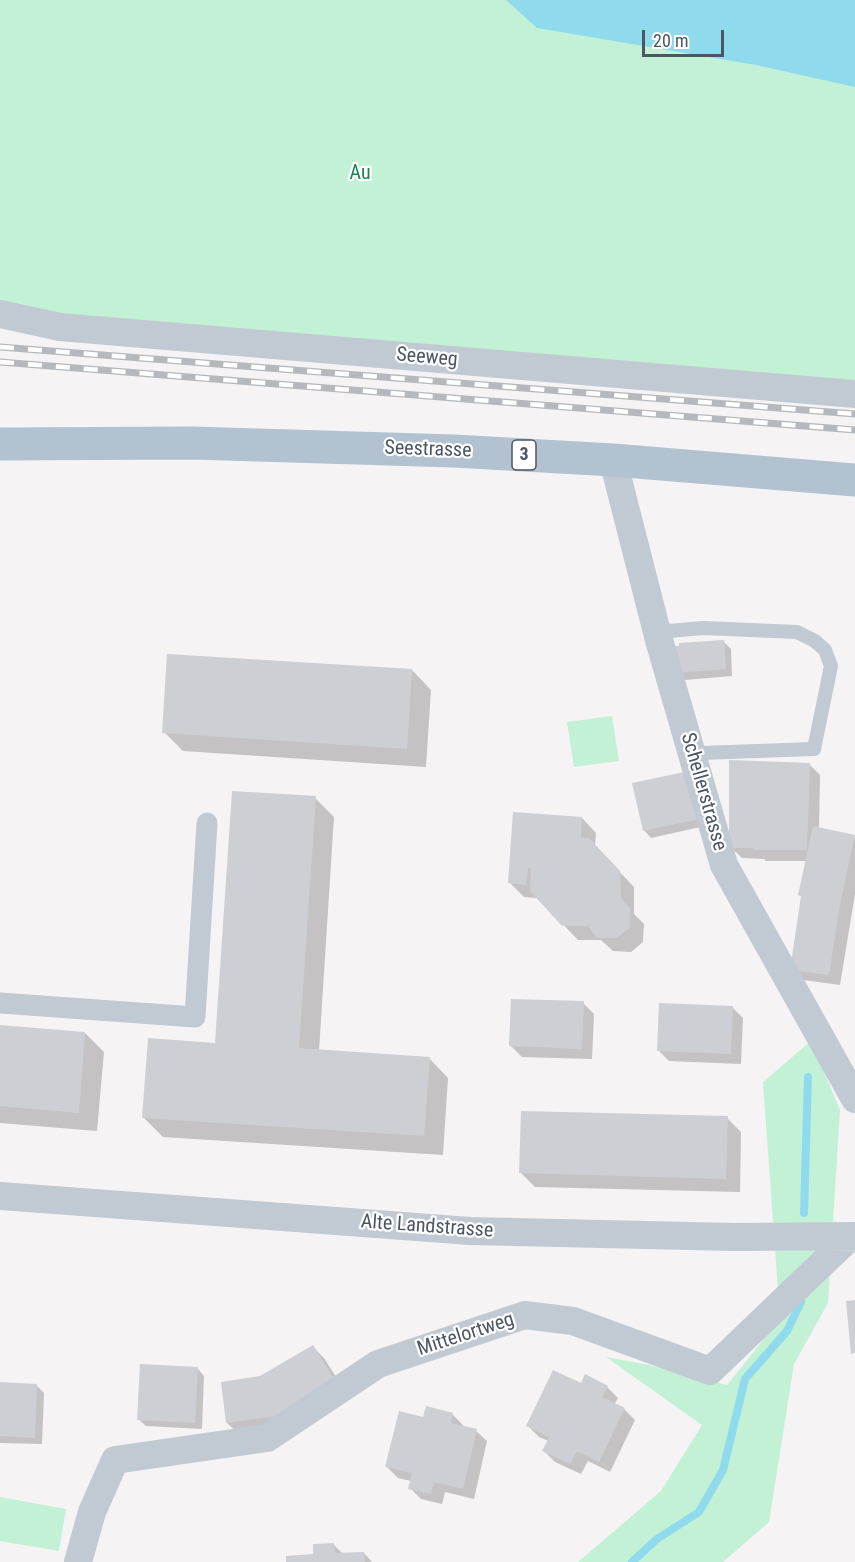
<!DOCTYPE html>
<html>
<head>
<meta charset="utf-8">
<style>
  body { margin:0 }
  #map { position:relative; width:855px; height:1562px; overflow:hidden; background:#f5f3f3; font-family:"Roboto Condensed",sans-serif }
  canvas { display:block }
  .scale { position:absolute; left:642px; top:30px; width:82px; height:27px; box-sizing:border-box; border:3px solid #4a5661; border-top:0; padding-left:8px; font-size:18px; line-height:21px; white-space:nowrap; color:#4a5661; -webkit-text-stroke:4px #fff; paint-order:stroke }
</style>
</head>
<body>
<div id="map">
<canvas width="855" height="1562"></canvas>
<div class="scale">20 m</div>
</div>
<script>
const ctx = document.querySelector('canvas').getContext('2d');
ctx.lineJoin = 'round';
function paint(path, color) {
  ctx.fillStyle = color;
  ctx.fill(path, 'evenodd');
}
function shape(rows) {
  const path = new Path2D();
  for (const r of rows) {
    path.moveTo(r[0], r[1]);
    for (let i = 2; i < r.length; i += 2) path.lineTo(r[i], r[i + 1]);
  }
  return path;
}
function strokePath(path, color, width, dash) {
  ctx.strokeStyle = color;
  ctx.lineWidth = width;
  ctx.lineCap = dash ? 'butt' : 'round';
  ctx.setLineDash(dash || []);
  ctx.stroke(path);
}
function write(font, color, halo, rows, align = 'center') {
  ctx.font = font + ' "Roboto Condensed",sans-serif';
  ctx.lineWidth = 4.5;
  ctx.setLineDash([]);
  ctx.textBaseline = 'middle';
  ctx.strokeStyle = halo;
  ctx.fillStyle = color;
  for (const [text, x, y, turn = 0] of rows) {
    ctx.save();
    ctx.translate(x, y);
    ctx.rotate((+turn || 0) * Math.PI / 180);
    ctx.textAlign = isNaN(turn) ? turn : align;
    if (halo) ctx.strokeText(text, 0, 0);
    ctx.fillText(text, 0, 0);
    ctx.restore();
  }
}
const green = shape([
  [0,0,540,0,855,36,855,394,0,314],
  [612,716,619,761,574,767,567,722],
  [811,1041,840,1110,828,1303,794,1364,769,1522,723,1562,578,1562,661,1491,702,1425,606,1357,649,1365,727,1385,780,1319,763,1082],
  [0,1497,66,1509,59,1551,0,1541]
]);
const water = shape([
  [506,0,855,0,855,87,756,65,537,28]
]);
const shadow = shape([
  [724,642,731,649,732,676,685,680,677,673],
  [412,670,431,690,426,767,183,751,164,732],
  [809,764,820,775,819,829,855,838,855,894,840,985,803,980,792,969,802,897,799,894,807,861,766,861,764,859,742,858,731,847],
  [688,773,705,826,651,838,644,830],
  [315,798,334,817,319,1051,429,1058,448,1078,443,1155,163,1137,144,1118,216,1045],
  [582,818,596,833,595,846,634,887,634,914,644,924,643,942,631,952,613,951,601,940,578,940,538,898,524,897,510,883],
  [583,1003,594,1014,592,1059,522,1057,511,1046],
  [732,1007,743,1018,741,1064,669,1061,658,1050],
  [0,1026,85,1033,104,1052,97,1131,0,1123],
  [727,1118,741,1132,740,1192,535,1187,521,1173],
  [313,1347,324,1358,345,1391,289,1427,238,1433,227,1423,260,1378],
  [197,1368,204,1376,202,1429,146,1426,138,1419],
  [0,1384,37,1386,44,1393,42,1444,0,1443],
  [581,1385,607,1387,618,1398,614,1405,624,1409,635,1420,610,1472,588,1461,581,1474,555,1462,544,1451,549,1441,539,1437,528,1426],
  [452,1414,463,1425,463,1427,476,1431,487,1441,474,1499,445,1492,442,1504,421,1499,410,1488,411,1481,398,1478,387,1467,424,1419],
  [334,1545,343,1554,364,1553,372,1562,288,1562,315,1555]
]);
const stream = shape([
  [804,1213,808,1077],
  [632,1562,657,1539,699,1512,723,1470,745,1379,787,1331,801,1302]
]);
const building = shape([
  [724,640,726,669,676,673,671,646,679,646,679,643],
  [167,654,412,669,407,749,162,733],
  [729,760,810,763,807,850,754,850,753,848,729,848],
  [689,771,699,819,643,831,632,783],
  [232,791,316,796,299,1048,430,1057,424,1136,142,1118,148,1038,215,1043],
  [513,812,582,817,581,837,589,838,620,871,621,898,630,909,630,928,616,938,597,938,588,926,562,926,530,891,531,868,528,868,526,885,508,883],
  [813,826,855,835,840,904,829,975,790,970,801,896,798,895],
  [511,999,584,1001,582,1049,509,1046],
  [659,1003,733,1006,731,1054,657,1051],
  [0,1025,85,1032,79,1113,0,1106],
  [521,1111,728,1116,726,1179,519,1173],
  [855,1300,855,1353,851,1354,846,1301],
  [313,1345,335,1380,277,1416,226,1423,221,1382,260,1376],
  [140,1364,198,1367,195,1423,137,1420],
  [553,1370,581,1383,585,1374,608,1386,602,1397,625,1408,599,1462,577,1451,570,1464,542,1451,549,1437,526,1426],
  [0,1382,37,1384,35,1438,0,1436],
  [426,1406,453,1413,451,1423,477,1429,463,1489,434,1482,431,1494,408,1489,412,1473,385,1467,399,1411,423,1417],
  [334,1543,335,1553,364,1552,365,1562,286,1562,286,1556,313,1554,313,1544]
]);
const service = shape([
  [657,632,703,628,797,632,815,641,825,650,831,666,814,749,700,753,691,755]
]);
const pedestrian = shape([
  [0,1003,195,1017,207,823]
]);
const minor = shape([
  [0,314,60,327,855,394],
  [613,460,659,640,724,865,855,1099],
  [0,1196,470,1231,734,1237,855,1236],
  [78,1562,92,1512,115,1460,267,1438,378,1364,525,1315,573,1321,710,1371,851,1236]
]);
const primary = shape([
  [0,444,192,443,454,451,613,460,855,480]
]);
const rail = shape([
  [0,347,855,414],
  [0,362,855,430]
]);
const shields = [
  [524,455,24]
];
const shieldNames = [
  ["3",524,455]
];
const parkNames = [
  ["Au",360,174]
];
const streetNames = [
  ["Seeweg",427,358,5],
  ["Seestrasse",428,450,2],
  ["Schellerstrasse",703,792,74],
  ["Alte Landstrasse",427,1227,4],
  ["Mittelortweg",466,1335,-18]
];
paint(green, '#c3f1d5');
paint(water, '#90daee');
paint(shadow, '#0003');
strokePath(stream, '#90daee', 8);
paint(building, '#cdcfd5');
strokePath(service, '#c1cad2', 14);
strokePath(pedestrian, '#c1cad2', 21);
strokePath(minor, '#c1cad2', 28);
strokePath(primary, '#b3c2d1', 33);
strokePath(rail, '#b5b8bd', 7);
strokePath(rail, '#fff', 4.5, [14]);
for (const [x, y, w] of shields) {
  const box = new Path2D();
  box.roundRect(x - w / 2, y - 15, w, 30, 4.5);
  ctx.fillStyle = '#fff';
  ctx.fill(box);
  strokePath(box, '#4a5661', 1.5);
}
write('bold 18px', '#4a5661', null, shieldNames);
write('20px', '#17864f', '#fff', parkNames);
write('20px', '#4a5661', '#fff', streetNames);
</script>
</body>
</html>
